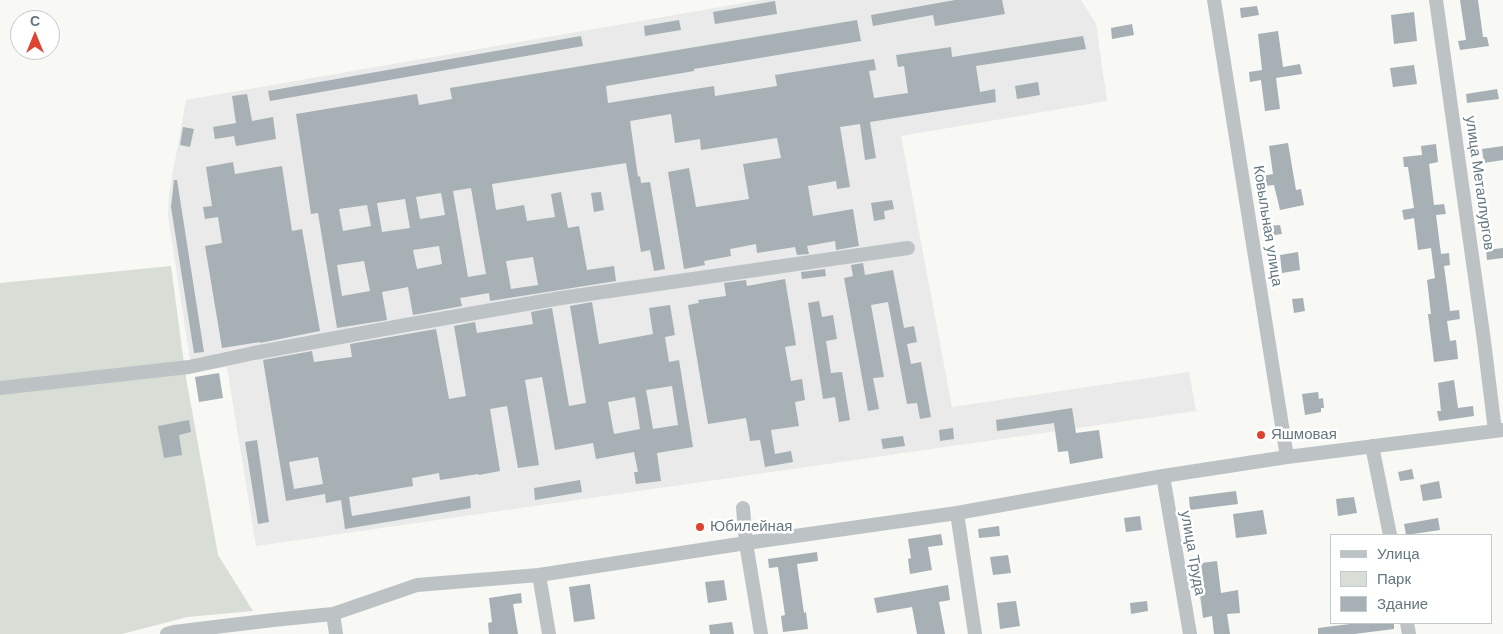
<!DOCTYPE html>
<html>
<head>
<meta charset="utf-8">
<style>
  body { margin:0 }
  #map { position:relative; width:1503px; height:634px; overflow:hidden; background:#f8f8f5; font-family:"DM Sans",sans-serif }
  canvas { display:block }
  .legend { position:absolute; left:1330px; top:534px; width:162px; height:90px; box-sizing:border-box; background:#fff; border:1px solid #c1c9cc; margin:0; padding:6px 9px; list-style:none; font-size:15px; color:#64777f }
  .legend li { display:flex; align-items:center; gap:10px; height:25px }
  .legend b { width:25px; border:1px solid #c1c9cc }
  .north { position:absolute; left:10px; top:10px; width:50px; height:50px; box-sizing:border-box; background:#fff; border:1px solid #c1c9cc; border-radius:50%; rotate:0deg; font-size:14px; font-weight:700; line-height:20px; text-align:center; color:#64777f }
  .north::after { content:''; display:block; margin:auto; width:18px; height:22px; background:#de432f; clip-path:polygon(50% 0,100% 100%,50% 72%,0 100%) }
</style>
</head>
<body>
<div id="map">
<canvas width="1503" height="634"></canvas>
<ul class="legend">
<li><b style="height:6px;background:#bdc3c5"></b>Улица</li>
<li><b style="height:14px;background:#d8ddd5"></b>Парк</li>
<li><b style="height:14px;background:#a6b0b5"></b>Здание</li>
</ul>
<div class="north">С</div>
</div>
<script>
const ctx = document.querySelector('canvas').getContext('2d');
ctx.lineJoin = 'round';
function paint(path, color) {
  ctx.fillStyle = color;
  ctx.fill(path, 'evenodd');
}
function shape(rows) {
  const path = new Path2D();
  for (const r of rows) {
    path.moveTo(r[0], r[1]);
    for (let i = 2; i < r.length; i += 2) path.lineTo(r[i], r[i + 1]);
  }
  return path;
}
function strokePath(path, color, width, dash) {
  ctx.strokeStyle = color;
  ctx.lineWidth = width;
  ctx.lineCap = dash ? 'butt' : 'round';
  ctx.setLineDash(dash || []);
  ctx.stroke(path);
}
function write(font, color, halo, rows, align = 'center') {
  ctx.font = font + ' "DM Sans",sans-serif';
  ctx.lineWidth = 5;
  ctx.setLineDash([]);
  ctx.textBaseline = 'middle';
  ctx.strokeStyle = halo;
  ctx.fillStyle = color;
  for (const [text, x, y, turn = 0] of rows) {
    ctx.save();
    ctx.translate(x, y);
    ctx.rotate((+turn || 0) * Math.PI / 180);
    ctx.textAlign = isNaN(turn) ? turn : align;
    if (halo) ctx.strokeText(text, 0, 0);
    ctx.fillText(text, 0, 0);
    ctx.restore();
  }
}
const built = shape([
  [761,0,1081,0,1096,24,1107,101,901,136,952,407,1189,372,1196,411,256,546,227,367,192,372,168,216,169,194,186,100]
]);
const green = shape([
  [171,266,185,372,218,555,253,611,187,617,122,634,0,634,0,283]
]);
const building = shape([
  [955,0,1002,0,1005,14,935,26,933,15,873,26,871,15],
  [1460,0,1478,0,1483,37,1487,37,1489,46,1460,50,1458,41,1466,40],
  [775,1,777,14,715,24,713,12],
  [1257,6,1259,15,1241,18,1240,8],
  [1414,12,1417,41,1394,44,1391,15],
  [679,20,681,30,645,36,644,26],
  [857,20,861,41,694,69,694,71,606,86,608,103,714,86,715,96,777,86,775,75,874,59,876,70,869,71,874,98,908,93,904,66,898,67,896,55,951,47,952,57,1083,36,1086,49,976,66,980,92,995,89,996,102,870,122,876,158,865,160,860,124,840,127,850,187,837,189,836,181,808,186,813,216,853,209,859,246,836,250,835,241,807,246,809,254,797,255,795,247,757,253,756,244,730,249,731,256,704,261,705,265,684,269,668,172,689,168,696,207,749,199,743,164,781,158,777,138,701,150,700,139,675,143,671,114,630,121,638,177,640,176,641,183,650,182,665,269,654,271,650,250,641,252,626,163,492,184,496,210,524,205,527,221,555,217,551,194,561,192,568,228,579,226,587,270,614,266,616,281,490,301,489,293,460,298,462,306,413,315,408,287,382,292,387,320,337,328,318,213,311,214,296,114,417,94,419,105,452,99,450,88],
  [471,188,486,274,468,277,453,191],
  [441,193,445,215,420,219,416,197],
  [405,199,410,228,382,232,377,203],
  [367,205,371,226,343,231,339,209],
  [439,246,442,264,417,269,413,250],
  [533,257,538,285,511,289,506,261],
  [364,261,370,291,342,296,337,265],
  [1132,24,1134,35,1112,39,1111,28],
  [1278,31,1283,67,1300,64,1302,74,1276,78,1280,109,1265,111,1261,80,1250,82,1249,72,1262,70,1258,34],
  [581,36,583,46,270,101,268,91],
  [1414,65,1417,84,1393,87,1390,68],
  [1038,82,1040,95,1017,99,1015,86],
  [1497,89,1499,99,1467,103,1466,94],
  [247,94,252,121,273,117,276,139,236,146,234,136,215,139,213,127,236,123,232,96],
  [183,127,194,129,190,147,180,145],
  [1288,143,1296,190,1301,189,1304,205,1280,210,1274,185,1264,186,1262,176,1273,174,1269,146],
  [1436,144,1438,162,1429,164,1434,205,1444,204,1446,214,1436,215,1441,254,1449,253,1450,265,1444,266,1450,311,1459,310,1460,319,1447,321,1450,341,1456,340,1458,359,1434,362,1428,314,1431,314,1427,280,1435,278,1431,248,1418,250,1414,218,1404,220,1402,210,1414,208,1408,167,1404,167,1403,157,1422,155,1421,146],
  [1503,146,1503,160,1484,163,1482,149],
  [233,162,235,174,282,166,292,231,302,229,320,331,260,343,260,342,222,348,205,246,222,243,218,217,205,219,203,207,212,206,206,167],
  [174,180,177,180,204,352,194,353,171,207],
  [601,192,604,210,594,212,591,193],
  [892,200,894,209,884,211,885,219,874,221,871,203],
  [1280,225,1282,234,1268,236,1267,226],
  [1503,248,1503,258,1487,260,1486,250],
  [1298,252,1300,270,1282,273,1280,255],
  [863,263,865,275,893,270,904,328,914,326,917,342,907,344,911,364,921,362,931,417,920,419,917,403,907,404,888,302,871,305,884,377,873,378,879,409,868,411,844,278,853,276,851,265],
  [825,269,826,276,802,279,801,272],
  [785,279,796,345,785,347,791,381,802,379,805,400,795,402,799,426,771,430,775,454,791,451,793,462,765,467,760,440,750,441,746,418,708,424,688,305,699,303,698,300,726,296,724,283,746,280,747,286],
  [1303,298,1305,311,1294,313,1292,299],
  [819,301,822,317,833,315,837,339,826,341,831,373,842,372,850,420,839,422,835,397,823,399,808,303],
  [592,302,599,344,653,334,649,308,670,305,675,335,665,337,669,362,679,360,693,447,657,453,661,481,636,484,634,472,638,472,634,452,596,459,593,443,555,450,542,377,525,380,539,465,518,468,507,406,490,409,500,471,479,475,478,474,440,480,439,473,412,478,413,486,349,497,352,516,470,496,471,508,345,529,341,500,326,503,325,494,286,501,263,360,312,351,314,362,352,357,350,344,436,329,449,399,466,396,454,326,475,322,477,333,533,324,531,312,552,308,569,406,586,403,570,306],
  [672,386,678,425,653,429,646,390],
  [635,397,640,429,614,434,608,402],
  [318,457,323,484,294,489,289,462],
  [219,373,223,398,199,402,195,377],
  [1454,380,1458,408,1473,406,1474,416,1439,421,1437,411,1441,411,1438,383],
  [1318,392,1319,399,1323,398,1324,408,1321,408,1321,412,1305,415,1302,394],
  [1072,408,1076,433,1099,430,1103,458,1070,464,1068,451,1058,452,1054,423,997,431,996,420],
  [189,420,191,432,179,435,182,455,164,458,158,426],
  [953,428,954,439,940,441,939,430],
  [903,436,905,446,883,449,881,439],
  [257,440,269,522,258,524,245,442],
  [1412,469,1414,479,1400,481,1398,472],
  [580,480,582,492,535,500,534,488],
  [1439,481,1442,498,1423,501,1420,485],
  [1236,491,1238,504,1190,510,1189,497],
  [1354,497,1357,513,1338,516,1336,499],
  [1263,510,1267,534,1236,538,1233,514],
  [1140,516,1142,530,1126,532,1124,518],
  [1438,518,1440,530,1406,535,1404,524],
  [999,526,1000,536,979,538,978,529],
  [941,534,943,545,928,547,932,570,910,574,908,559,911,558,908,539],
  [817,552,818,561,797,564,804,613,806,612,808,629,783,632,781,616,785,615,778,567,769,568,768,559],
  [1008,555,1011,573,993,575,990,557],
  [1217,561,1221,593,1238,590,1240,613,1227,614,1230,634,1214,634,1212,616,1203,618,1200,595,1205,595,1201,563],
  [724,580,727,600,708,603,705,582],
  [590,584,595,619,574,622,569,587],
  [948,585,950,600,939,602,945,634,917,634,912,607,877,613,874,598],
  [521,593,522,603,513,604,518,634,489,634,488,623,492,622,489,598],
  [1016,601,1020,626,1000,629,997,603],
  [1147,601,1148,611,1131,614,1130,603],
  [732,622,734,634,710,634,709,625],
  [1358,623,1394,623,1394,629,1354,634,1318,634,1318,628]
]);
const minor = shape([
  [1214,0,1287,457],
  [1436,0,1484,341,1495,431],
  [0,388,189,367,254,353,406,325,561,298,908,248],
  [1372,446,1390,535],
  [1163,476,1190,634],
  [743,508,746,543,761,634],
  [957,513,975,634],
  [539,575,549,634],
  [333,614,336,634],
  [1407,623,1409,634],
  [167,634,174,632,273,620,333,614,417,585,539,575,746,543,957,513,1163,476,1287,457,1503,430]
]);
const markers = [
  [1261,435,5,"#de432f"],
  [700,527,5,"#de432f"]
];
const streetNames = [
  ["улица Металлургов",1479,183,82],
  ["Ковыльная улица",1267,226,81],
  ["улица Труда",1192,553,80]
];
const poiNames = [
  ["Яшмовая",1271,435],
  ["Юбилейная",710,527]
];
paint(built, '#e9eae9');
paint(green, '#d8ddd5');
paint(building, '#a6b0b5');
strokePath(minor, '#bdc3c5', 14);
for (const [x, y, r, color] of markers) {
  const dot = new Path2D();
  dot.arc(x, y, r, 0, 2 * Math.PI);
  ctx.fillStyle = color;
  ctx.fill(dot);
  strokePath(dot, '#fff', 2);
}
write('15px', '#64777f', '#fff', streetNames);
write('15px', '#64777f', '#fff', poiNames, 'left');
</script>
</body>
</html>
